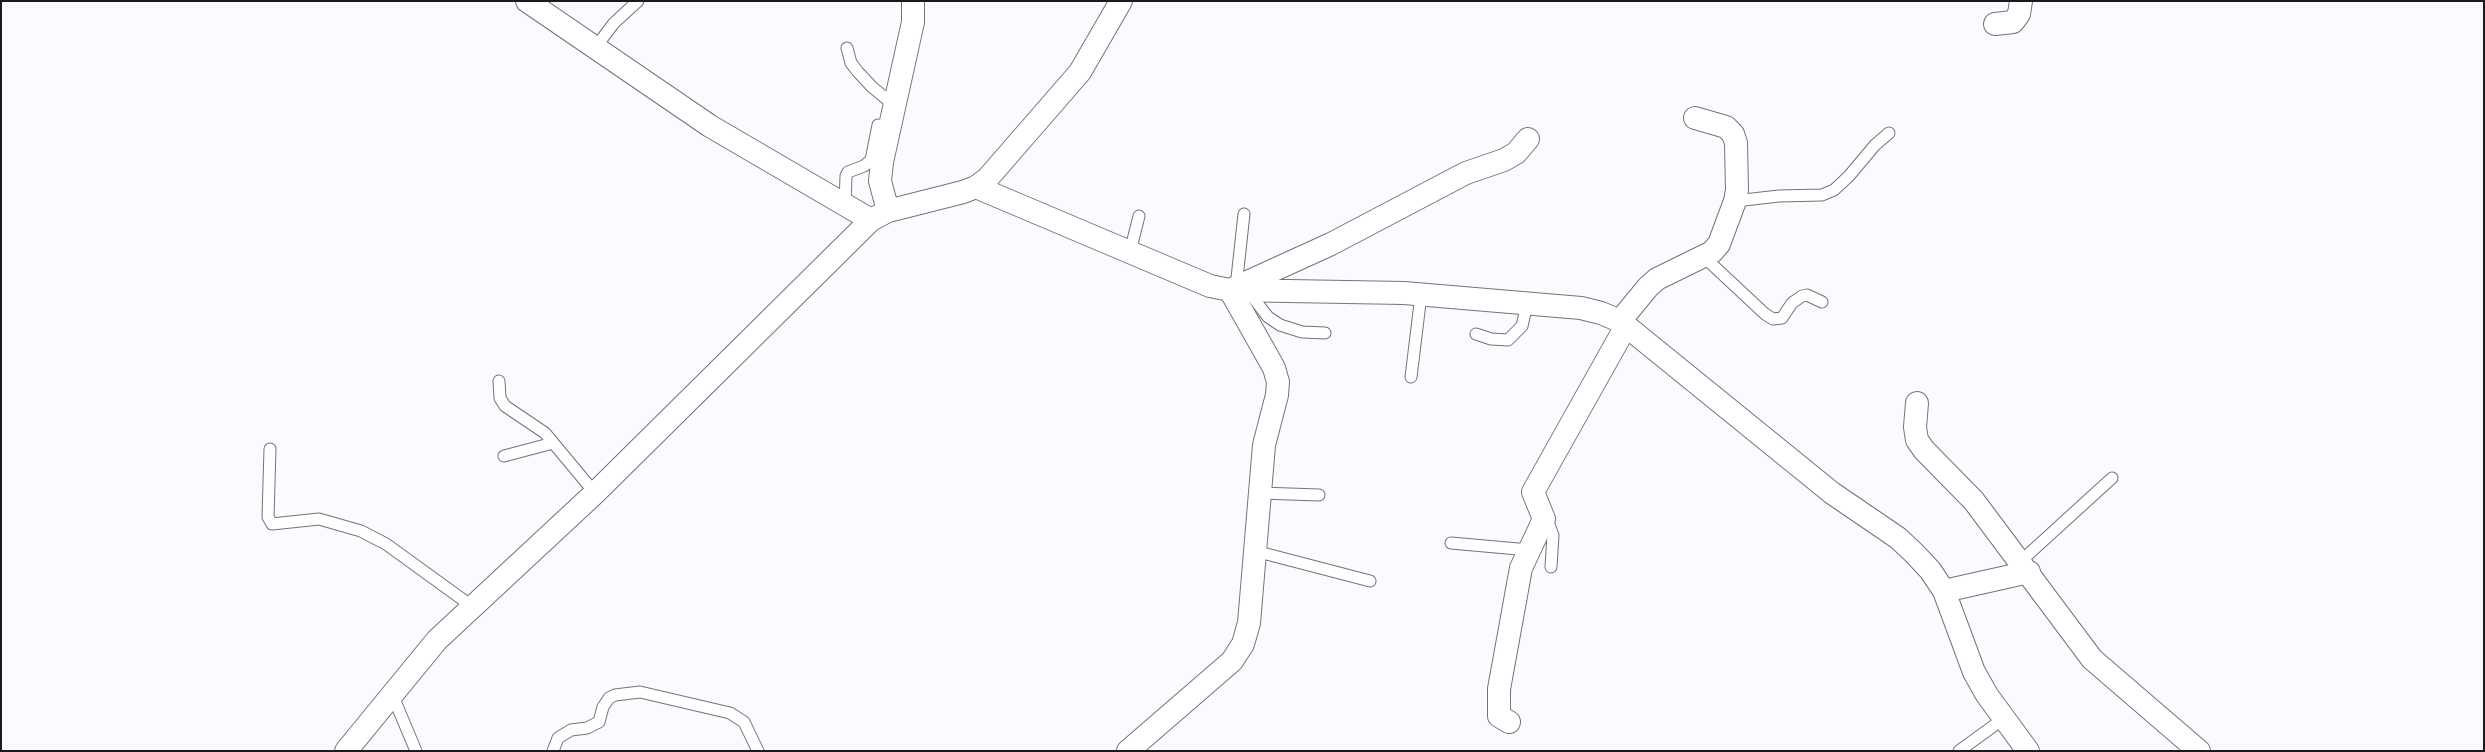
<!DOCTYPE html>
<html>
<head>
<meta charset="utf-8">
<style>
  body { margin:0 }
  #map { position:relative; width:2485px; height:752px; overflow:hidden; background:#fbfafe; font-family:Bitter,serif }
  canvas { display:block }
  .frame { position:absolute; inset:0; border:2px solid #1a191d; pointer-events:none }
</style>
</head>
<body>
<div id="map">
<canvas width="2485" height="752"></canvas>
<div class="frame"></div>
</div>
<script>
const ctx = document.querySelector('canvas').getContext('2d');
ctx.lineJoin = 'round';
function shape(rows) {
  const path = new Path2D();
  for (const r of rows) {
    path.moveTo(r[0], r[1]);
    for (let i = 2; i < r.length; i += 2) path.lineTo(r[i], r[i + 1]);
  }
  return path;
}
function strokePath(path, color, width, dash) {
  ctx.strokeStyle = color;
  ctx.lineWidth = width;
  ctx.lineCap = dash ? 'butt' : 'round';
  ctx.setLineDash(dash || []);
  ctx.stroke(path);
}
const service = shape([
  [595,48,614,23,638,1],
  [847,48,851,63,858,72,872,87,895,106],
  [1735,201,1779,196,1822,195,1834,190,1849,176,1875,145,1889,133],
  [845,205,846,176,848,172,864,166,871,160,878,125],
  [1130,252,1139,216],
  [1704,257,1765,314,1773,319,1782,318,1792,303,1802,296,1807,295,1822,302],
  [1236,287,1244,214],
  [1248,291,1268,317,1280,325,1302,332,1325,333],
  [1476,334,1491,339,1508,340,1522,326,1527,304],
  [1411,377,1421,295],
  [499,381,500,398,505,406,545,433,595,493],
  [270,449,268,517,272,524,319,519,361,531,386,544,473,607],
  [504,456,553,443],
  [1260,493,1319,495],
  [1546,517,1553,535,1551,567],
  [1451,543,1529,550],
  [1255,551,1370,581],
  [2021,561,2112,478],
  [392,694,416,751],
  [553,751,558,738,571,730,587,728,599,722,603,707,609,698,615,695,640,692,730,713,744,722,758,751],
  [1959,751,2003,719]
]);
const minor = shape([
  [527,1,710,126,871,220],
  [1995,24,2013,22,2019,14,2021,1],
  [976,187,1210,286,1230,290,1404,293,1581,308,1601,313,1620,321,1832,493,1898,538,1914,553,1930,570,1944,591,1974,672,1987,695,2028,751],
  [888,211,880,181,882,162,913,22,913,1],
  [1620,321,1648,287,1657,279,1712,252,1719,244,1735,201,1737,190,1736,143,1733,134,1726,127,1695,118],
  [1917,403,1915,427,1917,440,1924,450,1974,501,2092,659,2199,751],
  [1944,591,2029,572],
  [1509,722,1499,716,1499,689,1521,568,1544,519,1533,492,1626,326],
  [346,751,437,640,595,493,871,220,888,211,963,192,976,187,987,179,1080,72,1121,1],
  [1128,751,1232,661,1243,644,1249,623,1264,445,1277,395,1278,382,1274,368,1230,290,1331,244,1466,173,1504,160,1516,153,1528,139]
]);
strokePath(service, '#74737c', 13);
strokePath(minor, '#74737c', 24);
strokePath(service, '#fff', 11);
strokePath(minor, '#fff', 22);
</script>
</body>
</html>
